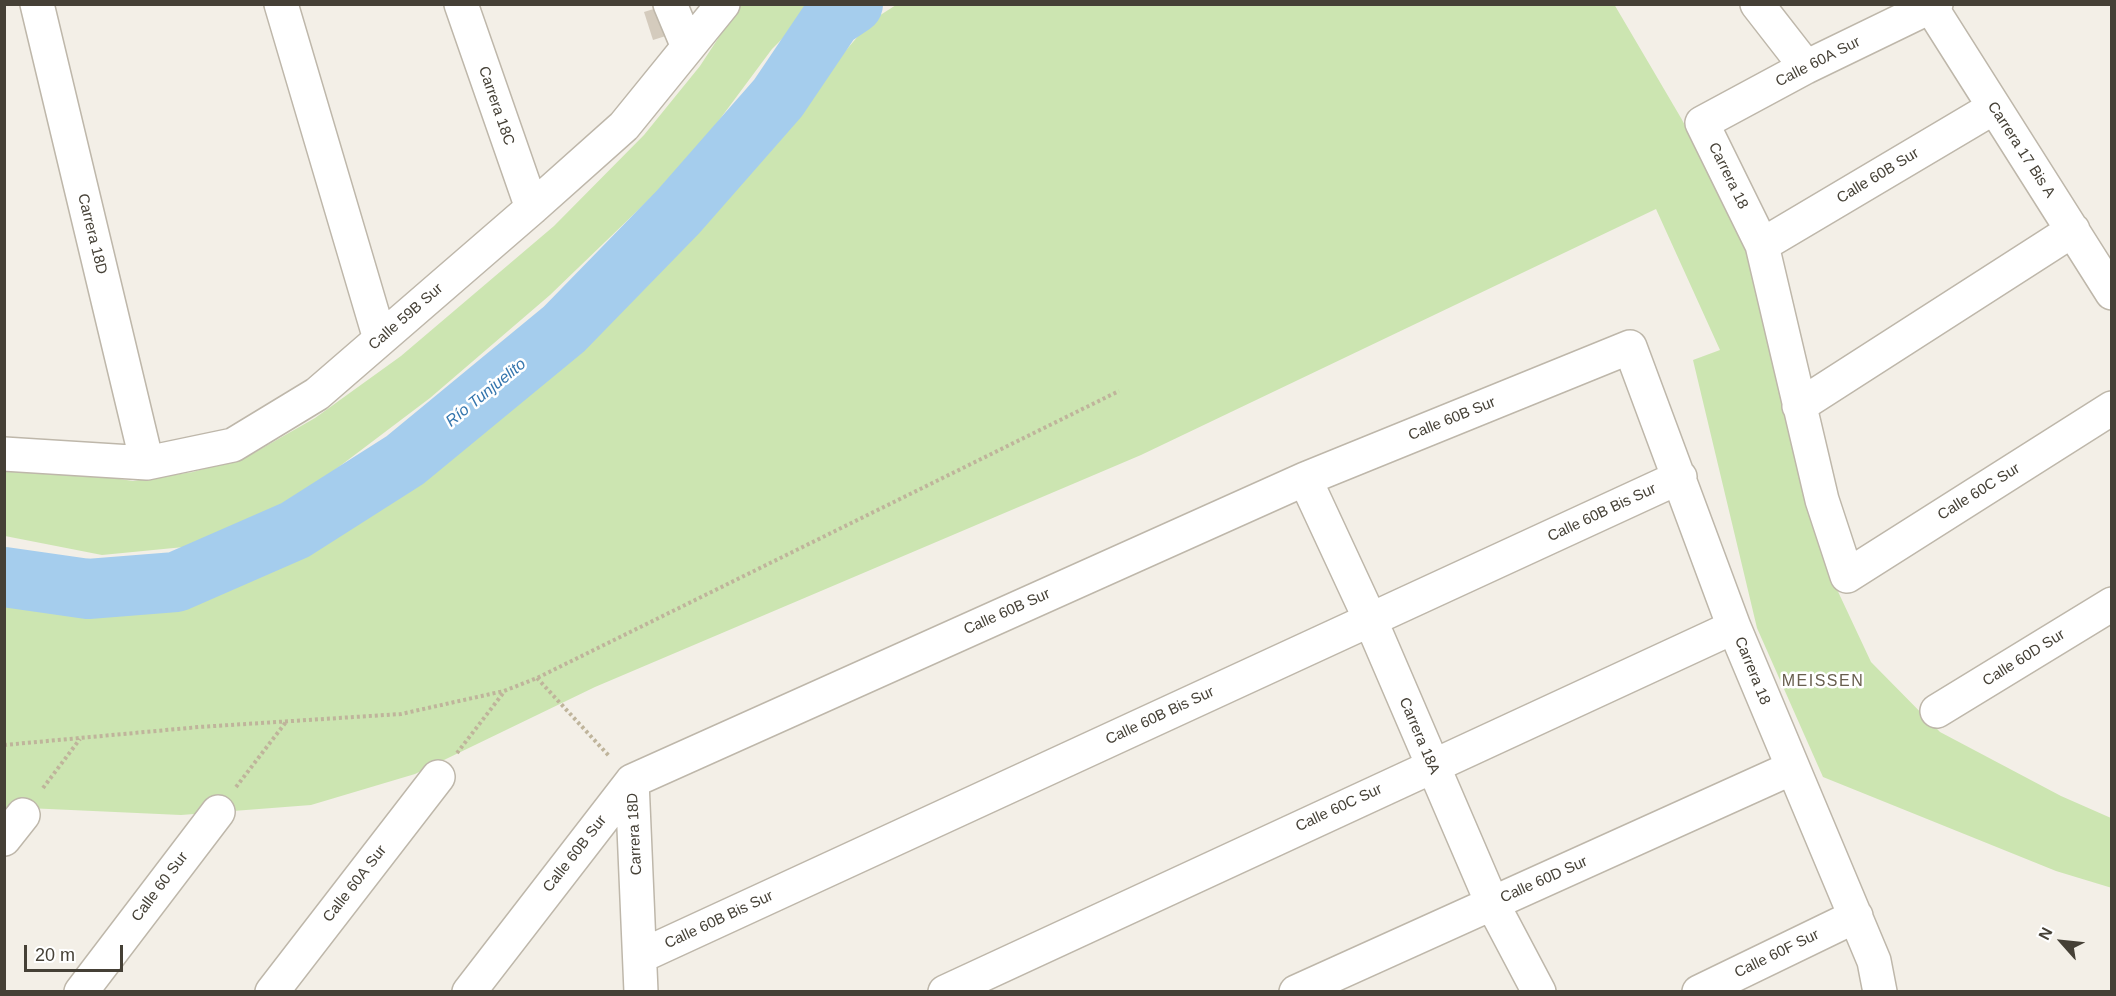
<!DOCTYPE html>
<html>
<head>
<meta charset="utf-8">
<style>
  body { margin:0 }
  #map { position:relative; width:2116px; height:996px; overflow:hidden; background:#f3efe7; font-family:Arial,sans-serif }
  canvas { display:block }
  .frame { position:absolute; inset:0; border:6px solid #454036; pointer-events:none }
  .north { position:absolute; left:2032px; top:912px; width:60px; height:60px; -webkit-text-stroke:4px #fff; paint-order:stroke; rotate:297deg; font-size:16px; font-weight:700; line-height:24px; text-align:center; color:#454036 }
  .north::after { content:''; display:block; margin:auto; width:21px; height:27px; background:#454036; clip-path:polygon(50% 0,100% 100%,50% 72%,0 100%) }
  .scale { position:absolute; left:24px; top:945px; width:99px; height:27px; box-sizing:border-box; border:3px solid #454036; border-top:0; padding-left:8px; font-size:18px; line-height:21px; white-space:nowrap; color:#454036; -webkit-text-stroke:4px #fff; paint-order:stroke }
</style>
</head>
<body>
<div id="map">
<canvas width="2116" height="996"></canvas>
<div class="frame"></div>
<div class="north">N</div>
<div class="scale">20 m</div>
</div>
<script>
const ctx = document.querySelector('canvas').getContext('2d');
ctx.lineJoin = 'round';
function paint(path, color) {
  ctx.fillStyle = color;
  ctx.fill(path, 'evenodd');
}
function shape(rows) {
  const path = new Path2D();
  for (const r of rows) {
    path.moveTo(r[0], r[1]);
    for (let i = 2; i < r.length; i += 2) path.lineTo(r[i], r[i + 1]);
  }
  return path;
}
function strokePath(path, color, width, dash) {
  ctx.strokeStyle = color;
  ctx.lineWidth = width;
  ctx.lineCap = dash ? 'butt' : 'round';
  ctx.setLineDash(dash || []);
  ctx.stroke(path);
}
function write(font, color, halo, rows, align = 'center') {
  ctx.font = font + ' Arial,sans-serif';
  ctx.lineWidth = 5;
  ctx.setLineDash([]);
  ctx.textBaseline = 'middle';
  ctx.strokeStyle = halo;
  ctx.fillStyle = color;
  for (const [text, x, y, turn = 0] of rows) {
    ctx.save();
    ctx.translate(x, y);
    ctx.rotate((+turn || 0) * Math.PI / 180);
    ctx.textAlign = isNaN(turn) ? turn : align;
    if (halo) ctx.strokeText(text, 0, 0);
    ctx.fillText(text, 0, 0);
    ctx.restore();
  }
}
const green = shape([
  [1614,4,1681,118,1741,229,1834,583,1871,662,1940,732,2061,796,2111,818,2112,888,2056,871,1823,777,1757,628,1693,360,1720,350,1656,209,1141,455,595,687,415,774,311,805,181,815,5,807,5,590,112,611,206,593,311,549,440,469,610,316,723,194,871,21,896,5],
  [740,5,816,5,772,49,688,162,550,295,430,398,295,500,184,547,102,555,5,536,5,462,133,481,193,472,252,454,315,418,401,356,554,226,644,135,700,66]
]);
const river = shape([
  [4,577,88,589,176,582,295,530,405,460,564,329,678,212,778,98,832,18,853,4]
]);
const building = shape([
  [660,7,669,35,653,40,644,12]
]);
const path = shape([
  [537,678,610,757],
  [4,745,199,727,401,714,504,691,537,678,1119,391],
  [457,753,504,692],
  [236,787,286,722],
  [43,788,80,739]
]);
const minor = shape([
  [37,4,147,463],
  [281,4,380,339],
  [461,4,532,208],
  [670,4,688,47],
  [1757,4,1806,67],
  [1936,4,1806,67,1702,123,1762,245,1822,500,1847,576,2112,408],
  [1931,7,2112,293],
  [1762,245,1993,108],
  [1799,406,2073,230],
  [4,454,147,463,233,445,317,394,532,208,624,126,723,4],
  [1305,479,1370,619,1492,903,1539,992],
  [1937,711,2112,604],
  [632,781,641,992],
  [4,839,23,815],
  [641,956,1680,477],
  [81,992,218,812],
  [272,992,438,777],
  [469,992,632,781,1305,479,1630,347,1734,627,1874,961,1880,992],
  [945,992,1734,627],
  [1296,992,1792,768],
  [1699,992,1856,916]
]);
const streetNames = [
  ["Calle 60A Sur",1818,62,-27],
  ["Carrera 18C",496,106,71],
  ["Carrera 17 Bis A",2021,150,57],
  ["Carrera 18",1728,176,64],
  ["Calle 60B Sur",1878,176,-31],
  ["Carrera 18D",92,234,76],
  ["Calle 59B Sur",406,317,-41],
  ["Calle 60B Sur",1452,419,-22],
  ["Calle 60C Sur",1979,492,-32],
  ["Calle 60B Bis Sur",1602,513,-25],
  ["Calle 60B Sur",1007,612,-24],
  ["Calle 60D Sur",2024,658,-32],
  ["Carrera 18",1752,671,68],
  ["Calle 60B Bis Sur",1160,716,-25],
  ["Carrera 18A",1419,736,67],
  ["Calle 60C Sur",1339,808,-25],
  ["Carrera 18D",635,834,-93],
  ["Calle 60B Sur",575,854,-52],
  ["Calle 60D Sur",1544,880,-24],
  ["Calle 60A Sur",355,884,-52],
  ["Calle 60 Sur",160,887,-53],
  ["Calle 60B Bis Sur",719,920,-25],
  ["Calle 60F Sur",1777,954,-26]
];
const waterNames = [
  ["Río Tunjuelito",486,393,-39]
];
const neighbourhoodNames = [
  ["MEISSEN",1823,682]
];
paint(green, '#cce5b1');
strokePath(river, '#a5cded', 60);
paint(building, '#d4cbbd');
strokePath(minor, '#beb7aa', 36);
strokePath(path, '#bfb49b', 4, [3, 3]);
strokePath(minor, '#fff', 33);
write('15px', '#454036', '#fff', streetNames);
write('italic 16px', '#3475ad', '#fff', waterNames);
ctx.letterSpacing = '1.5px';
write('16px', '#685e4e', '#fff', neighbourhoodNames);
ctx.letterSpacing = '0px';
</script>
</body>
</html>
